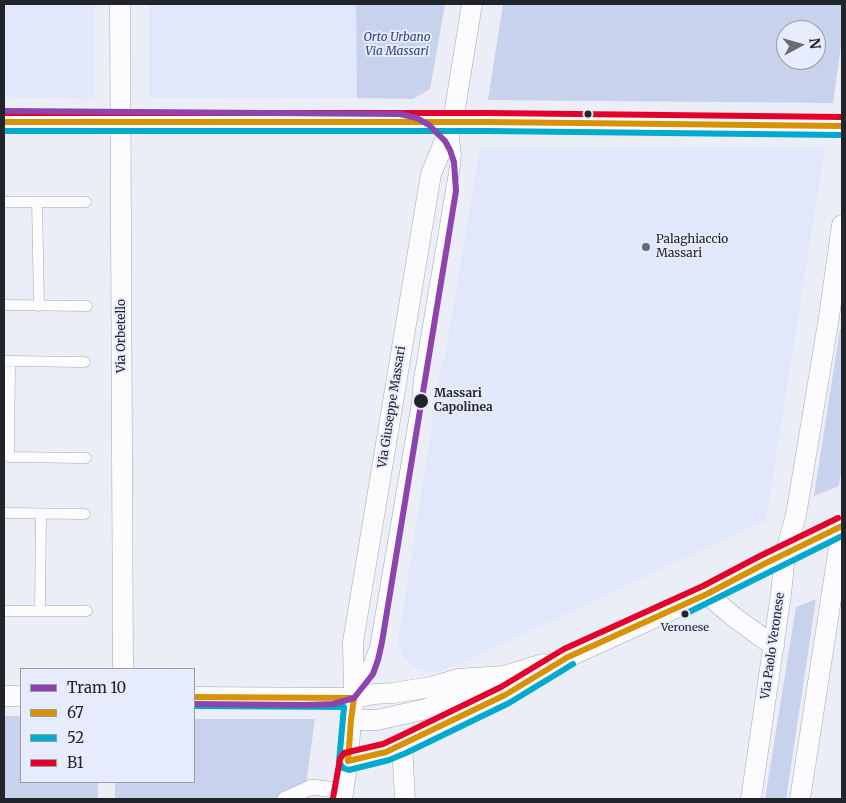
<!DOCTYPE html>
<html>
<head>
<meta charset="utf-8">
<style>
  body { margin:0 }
  #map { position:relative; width:846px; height:803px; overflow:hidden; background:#ebeef7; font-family:Merriweather,serif }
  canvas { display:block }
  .frame { position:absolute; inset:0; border:5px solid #21242b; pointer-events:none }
  .legend { position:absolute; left:20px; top:668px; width:175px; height:115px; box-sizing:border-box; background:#e6ecfc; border:1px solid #979ca8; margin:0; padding:6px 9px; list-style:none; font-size:15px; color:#21242b }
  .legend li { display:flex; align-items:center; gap:10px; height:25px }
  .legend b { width:25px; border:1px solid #979ca8 }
  .north { position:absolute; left:776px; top:20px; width:50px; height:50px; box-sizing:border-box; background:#e6ecfc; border:1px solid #979ca8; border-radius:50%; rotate:84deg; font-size:14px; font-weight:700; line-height:20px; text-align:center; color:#21242b }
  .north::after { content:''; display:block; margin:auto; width:18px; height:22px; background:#686b72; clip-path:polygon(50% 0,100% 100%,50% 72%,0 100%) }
</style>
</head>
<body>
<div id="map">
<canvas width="846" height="803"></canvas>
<div class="frame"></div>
<ul class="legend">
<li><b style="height:6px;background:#8e44ad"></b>Tram 10</li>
<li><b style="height:6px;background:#d79206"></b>67</li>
<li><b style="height:6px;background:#00a9ce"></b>52</li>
<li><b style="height:6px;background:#e4002b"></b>B1</li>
</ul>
<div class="north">N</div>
</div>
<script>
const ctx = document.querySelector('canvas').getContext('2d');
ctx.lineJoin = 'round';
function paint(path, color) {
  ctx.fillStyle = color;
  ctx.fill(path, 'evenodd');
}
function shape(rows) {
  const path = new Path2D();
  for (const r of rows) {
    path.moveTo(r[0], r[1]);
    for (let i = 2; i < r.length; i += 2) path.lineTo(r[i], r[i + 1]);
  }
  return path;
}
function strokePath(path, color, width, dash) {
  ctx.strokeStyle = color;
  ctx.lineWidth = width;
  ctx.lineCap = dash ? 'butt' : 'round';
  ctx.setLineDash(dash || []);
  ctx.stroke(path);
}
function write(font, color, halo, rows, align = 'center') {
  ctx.font = font + ' Merriweather,serif';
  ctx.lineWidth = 4;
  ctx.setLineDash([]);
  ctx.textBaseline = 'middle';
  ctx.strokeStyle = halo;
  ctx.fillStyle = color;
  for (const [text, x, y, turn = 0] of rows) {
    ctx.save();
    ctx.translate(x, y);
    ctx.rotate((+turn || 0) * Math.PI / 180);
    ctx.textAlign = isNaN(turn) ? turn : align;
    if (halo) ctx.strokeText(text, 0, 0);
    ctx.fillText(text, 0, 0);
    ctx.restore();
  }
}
const built = shape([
  [4,4,94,4,94,99,4,97],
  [149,4,356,4,357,98,149,98],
  [480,147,825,148,766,520,455,666,441,671,427,672,415,667,408,663,404,657,398,643,399,634,442,361,444,361]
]);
const green = shape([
  [356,4,445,4,430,89,413,99,357,98],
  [503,4,842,4,842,39,833,103,488,100],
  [786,30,816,30,816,60,786,60],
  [840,329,842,329,842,464,839,486,814,496],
  [816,599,786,799,765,799,796,607],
  [4,716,21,716,21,782,98,782,98,799,4,799],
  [194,719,315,719,304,799,115,799,115,782,194,782]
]);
const service = shape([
  [4,202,37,202],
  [4,305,87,306],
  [39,306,37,202,86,202],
  [5,361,85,362],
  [10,361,9,457,86,458],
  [4,513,85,514],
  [41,514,40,611,87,611],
  [4,611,40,611],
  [359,687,375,647,417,402,419,379,455,166,456,155,453,129]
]);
const pedestrian = shape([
  [285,799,312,787,343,791]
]);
const minor = shape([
  [120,4,123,669],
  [4,122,487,122,842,126],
  [707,594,735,618,774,646],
  [4,696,21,696],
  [194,697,354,698,374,694,393,693,431,687,458,679,504,676,543,664],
  [351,720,377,720,426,709,449,701,495,680],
  [402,745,405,799],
  [348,761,386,752,402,745,505,695,568,657,707,594,764,564,842,526],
  [342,799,348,761,351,720,354,698,353,642,431,174,453,121,472,4],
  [751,799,781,594,785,554,796,515,829,317,842,225],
  [800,799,842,528]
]);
const bus1 = shape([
  [4,122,487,122,842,126],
  [194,697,354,698,351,720,348,761,386,752,505,695,568,657,707,594,764,564,842,526]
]);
const bus2 = shape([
  [4,131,487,131,842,135],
  [685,614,842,536],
  [194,706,344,707,339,762,343,768,349,770,389,760,406,753,509,703,573,664]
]);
const bus3 = shape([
  [4,113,487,113,842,117],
  [333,798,340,759,344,753,383,744,398,737,501,687,564,649,703,586,760,556,838,518]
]);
const tram1 = shape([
  [4,111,400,114,417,118,429,125,445,141,450,150,454,162,456,191,382,642,378,660,373,674,354,698,333,704,305,705,194,704]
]);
const markers = [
  [588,114,4.5,"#21242b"],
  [646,247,5,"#686b72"],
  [421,401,8,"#21242b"],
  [685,614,4.5,"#21242b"]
];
const busNames = [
  ["Veronese",685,628]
];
const parkNames = [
  ["Orto Urbano",397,38],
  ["Via Massari",397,52]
];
const poiNames = [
  ["Palaghiaccio",656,240],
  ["Massari",656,254]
];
const streetNames = [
  ["Via Orbetello",122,336,-90],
  ["Via Giuseppe Massari",392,407,-81],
  ["Via Paolo Veronese",773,646,-82]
];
const stopNames = [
  ["Massari",434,394],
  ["Capolinea",434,408]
];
paint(built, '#e1e8fb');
paint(green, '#c8d2ed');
strokePath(service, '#a5a7ae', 11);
strokePath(pedestrian, '#a5a7ae', 16);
strokePath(minor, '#a5a7ae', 21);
strokePath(service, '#fcfcfe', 10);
strokePath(pedestrian, '#fcfcfe', 15);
strokePath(minor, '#fcfcfe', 20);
strokePath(bus1, '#d79206', 6);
strokePath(bus2, '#00a9ce', 6);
strokePath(bus3, '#e4002b', 6);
strokePath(tram1, '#8e44ad', 6);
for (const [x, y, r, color] of markers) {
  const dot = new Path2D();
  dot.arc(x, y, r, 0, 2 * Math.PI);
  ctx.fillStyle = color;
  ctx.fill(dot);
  strokePath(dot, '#e6ecfc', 2);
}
write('11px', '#21242b', '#e6ecfc', busNames);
write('italic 12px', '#2e4387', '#e6ecfc', parkNames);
write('12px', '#21242b', '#e6ecfc', poiNames, 'left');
write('12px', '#21242b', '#e6ecfc', streetNames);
write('bold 12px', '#21242b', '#e6ecfc', stopNames, 'left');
</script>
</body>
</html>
